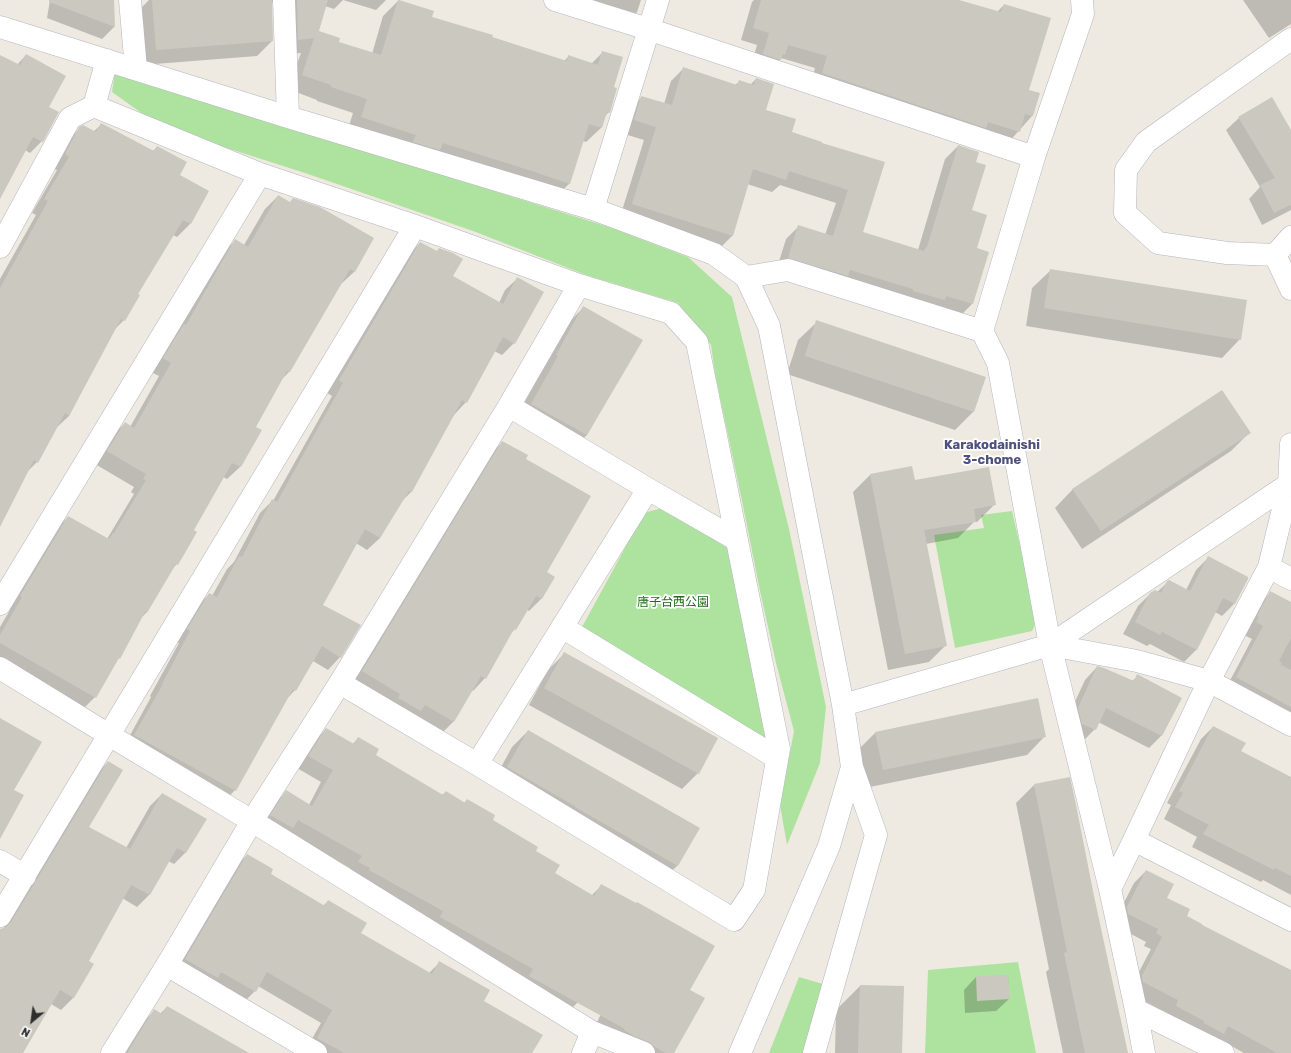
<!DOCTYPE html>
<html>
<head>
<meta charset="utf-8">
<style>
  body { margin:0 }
  #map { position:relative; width:1291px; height:1053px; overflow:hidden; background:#eeeae1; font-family:Rubik,sans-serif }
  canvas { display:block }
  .north { position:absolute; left:12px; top:1001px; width:40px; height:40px; -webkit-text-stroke:3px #fff; paint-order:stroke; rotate:209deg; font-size:11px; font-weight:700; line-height:16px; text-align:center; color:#2e2e2e }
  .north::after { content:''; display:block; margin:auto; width:14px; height:18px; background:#2e2e2e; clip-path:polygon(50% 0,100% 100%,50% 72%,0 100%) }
</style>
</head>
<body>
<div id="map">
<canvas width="1291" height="1053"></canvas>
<div class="north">N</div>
</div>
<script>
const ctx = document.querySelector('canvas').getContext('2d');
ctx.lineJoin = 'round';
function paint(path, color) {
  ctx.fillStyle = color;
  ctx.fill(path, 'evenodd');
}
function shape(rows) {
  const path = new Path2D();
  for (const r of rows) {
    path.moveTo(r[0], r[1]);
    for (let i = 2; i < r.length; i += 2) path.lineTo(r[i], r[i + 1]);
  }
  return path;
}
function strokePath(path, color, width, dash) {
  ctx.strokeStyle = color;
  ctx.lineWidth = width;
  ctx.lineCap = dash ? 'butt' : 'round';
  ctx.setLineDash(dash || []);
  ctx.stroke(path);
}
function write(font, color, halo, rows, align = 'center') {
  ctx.font = font + ' Rubik,"Noto Sans JP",sans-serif';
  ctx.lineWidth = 3.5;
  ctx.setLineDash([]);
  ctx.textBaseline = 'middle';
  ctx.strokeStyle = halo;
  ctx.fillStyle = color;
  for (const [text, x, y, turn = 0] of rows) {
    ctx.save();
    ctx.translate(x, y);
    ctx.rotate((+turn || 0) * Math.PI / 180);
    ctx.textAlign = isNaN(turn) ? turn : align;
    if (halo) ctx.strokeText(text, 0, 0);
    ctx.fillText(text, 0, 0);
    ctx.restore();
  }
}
const green = shape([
  [115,72,612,228,688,257,732,297,789,529,826,707,820,763,787,845,780,805,794,731,776,663,760,591,742,501,715,374,711,345,678,303,586,275,473,231,305,173,161,127,112,92],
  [662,508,732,551,766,739,582,627,644,513],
  [1012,511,1037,620,1032,631,955,648,934,535,984,528,981,515],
  [1018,962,1036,1053,925,1053,928,970],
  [799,977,823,984,806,1053,769,1053]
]);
const shadow = shape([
  [50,0,113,0,114,27,102,39,47,18],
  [149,0,386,0,376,10,343,0,334,9,325,6,317,31,337,42,372,54,383,16,398,1,431,17,564,61,569,56,591,64,603,52,613,88,609,112,604,117,601,128,586,142,583,141,569,184,554,198,347,132,353,113,317,101,317,100,288,89,301,53,283,54,275,3,271,2,272,41,257,56,142,65,138,11],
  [547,0,641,0,637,12,624,25],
  [754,0,956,0,997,12,1004,5,1028,90,1032,116,1007,144,810,86,815,68,781,58,768,72,751,66,757,45,741,40,752,2],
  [1243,0,1291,0,1291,24,1269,38],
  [26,55,48,107,42,141,30,153,25,150,0,196,0,56,17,65],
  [684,68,735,85,739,82,750,85,756,79,765,110,790,133,821,144,883,163,861,233,918,250,945,159,958,146,974,163,971,211,976,249,972,304,959,317,776,271,786,239,799,226,825,235,836,203,780,185,772,192,747,184,732,236,719,249,620,217,644,140,621,133,629,110,642,97,664,104,671,81],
  [1239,118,1291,132,1291,210,1262,225,1249,199,1260,187,1226,130],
  [102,124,153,151,157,147,178,175,207,191,190,224,177,237,173,235,137,295,139,296,124,320,113,331,69,416,55,429,37,462,26,473,0,520,0,279,36,215,32,213,57,170,52,168,66,142,80,128,93,132],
  [278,196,289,203,373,238,354,272,341,284,289,372,281,380,255,427,260,430,240,467,227,479,223,477,193,531,177,564,171,570,146,613,141,618,95,697,82,710,0,663,0,627,10,610,8,609,55,530,68,517,107,539,134,494,131,492,134,487,95,464,112,436,125,423,130,427,159,376,151,372,222,253,235,241,244,245,265,209],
  [420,243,451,276,499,303,505,290,518,278,514,343,502,355,494,351,466,402,454,415,411,492,402,501,380,538,367,550,356,543,322,605,360,625,340,657,328,670,313,661,295,690,285,701,235,790,223,803,123,748,151,697,150,696,179,643,176,642,197,607,209,594,212,596,227,569,234,562,260,513,272,501,273,501,332,396,327,393,408,255],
  [1051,270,1240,339,1222,358,1026,326,1032,288],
  [584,307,641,340,587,435,568,453,514,422,540,374,539,373,565,326],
  [817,322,984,377,973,412,955,430,787,374,798,340],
  [1249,433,1231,451,1082,549,1055,508,1073,489],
  [503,442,525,459,546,572,554,577,541,599,529,611,526,609,515,629,511,633,485,678,473,691,472,690,453,722,441,734,350,684,490,454],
  [870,475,914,481,994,505,977,522,974,522,958,538,926,544,946,645,929,662,888,670,853,492],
  [1209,557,1247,580,1234,604,1222,616,1215,612,1196,650,1184,662,1150,644,1147,646,1123,634,1138,606,1151,593,1157,592,1168,582,1186,590,1196,570],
  [1271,592,1291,603,1291,718,1225,690,1252,639,1244,635,1258,605],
  [564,654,698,773,682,789,529,705,548,670],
  [1097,667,1132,681,1138,676,1180,698,1161,736,1149,748,1098,722,1095,729,1083,741,1066,721,1085,680],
  [1213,727,1240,752,1291,778,1291,895,1263,880,1261,882,1192,847,1197,837,1164,819,1171,805,1167,803,1201,739],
  [326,729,352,745,358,738,375,756,442,795,446,792,464,803,467,800,491,820,535,851,554,873,591,896,602,885,689,990,672,1053,635,1053,593,1031,618,977,599,967,577,1003,565,1015,347,874,350,868,287,833,259,828,274,804,286,792,309,805,321,782,297,768,314,742],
  [528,731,698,829,677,866,661,881,492,784,512,747],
  [875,733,1045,736,1027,755,865,788,857,751],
  [108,762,87,828,126,848,150,806,162,794,186,852,174,864,168,861,149,895,137,907,122,898,87,961,93,964,73,998,61,1010,51,1004,22,1053,0,1053,0,930,3,929,96,774],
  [1034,785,1127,1053,1063,1053,1046,972,1049,969,1016,803],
  [247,855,269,874,323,906,328,901,360,934,429,973,440,962,482,1001,531,1053,310,1053,305,1051,321,1023,258,986,255,991,243,1003,173,972,235,867],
  [1146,871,1166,898,1186,917,1291,971,1291,1053,1244,1053,1217,1038,1164,1018,1167,1013,1131,994,1130,989,1151,949,1144,946,1146,942,1116,926,1115,920,1134,883],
  [1008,976,1009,999,996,1011,965,1013,964,990,976,977],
  [860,986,903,987,901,1053,835,1053,836,1010],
  [167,1007,246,1053,123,1053,142,1023,154,1011,160,1014]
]);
const building = shape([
  [49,0,114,0,115,27,49,2],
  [152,0,272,0,273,41,156,50],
  [297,0,328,0,319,31,340,38,339,42,381,55,398,0,399,0,434,11,432,17,493,35,492,37,567,61,568,55,598,65,602,51,623,57,614,87,617,88,610,113,607,112,602,128,589,124,570,184,532,171,443,143,440,150,413,142,416,135,361,117,367,99,331,87,331,85,302,75,314,38,298,40],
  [761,0,959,0,1001,12,1004,4,1051,18,1029,90,1040,93,1033,116,1025,114,1020,132,988,122,986,128,822,73,827,56,788,45,785,55,783,54,781,60,763,54,769,33,753,28],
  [26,54,66,76,49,107,59,112,43,142,33,137,0,199,0,55,20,65],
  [683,67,737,85,739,80,754,85,756,78,774,84,766,110,796,119,792,132,822,142,822,143,885,162,863,232,924,251,926,247,927,247,958,145,979,152,976,162,986,165,972,210,987,215,977,248,989,252,973,304,946,296,945,300,913,291,913,289,850,270,848,276,788,258,798,225,833,236,848,190,789,171,786,180,753,169,733,236,632,204,656,127,634,120,641,96,672,105],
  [1272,97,1291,130,1291,206,1290,205,1274,213,1260,185,1275,178,1238,117],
  [101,123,154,151,157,146,187,162,180,175,209,191,191,224,183,220,138,294,140,295,125,321,121,319,69,416,65,413,38,463,34,460,0,527,0,288,48,201,44,199,69,157,65,154,79,127,83,125,96,132],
  [278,195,290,202,293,198,320,207,374,238,355,272,350,269,290,372,287,371,256,427,262,430,241,467,232,463,194,530,197,532,178,565,176,564,147,613,145,612,120,659,119,658,96,698,0,643,0,635,22,597,20,596,68,516,109,539,113,533,114,533,146,480,143,479,146,474,107,451,125,422,134,428,171,363,163,358,184,324,186,325,235,239,248,247],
  [420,242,437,251,439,248,453,253,463,259,453,276,503,304,517,277,544,292,515,344,503,337,467,403,462,400,412,492,409,491,380,538,365,529,323,605,361,625,341,658,322,646,296,691,293,689,236,791,134,735,163,684,162,684,190,631,187,629,209,593,217,597,239,556,242,557,272,499,277,502,343,383,339,380],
  [1050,269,1247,300,1241,340,1044,308],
  [583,306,643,340,587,435,531,404,558,356,556,355],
  [816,320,986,377,974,412,805,356],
  [1222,390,1251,433,1101,531,1072,489],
  [502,441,528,455,526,459,591,496,547,572,555,577,542,599,536,596,516,630,514,629,486,679,481,676,454,722,425,705,421,711,398,698,400,694,362,671],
  [912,466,915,480,989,467,996,505,974,509,976,522,924,530,947,646,905,654,870,474],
  [1208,556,1248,577,1248,579,1235,604,1223,598,1197,650,1162,632,1160,635,1135,622,1150,593,1155,590,1161,593,1167,581,1169,580,1190,591],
  [1270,591,1291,602,1291,638,1279,661,1282,663,1281,665,1291,670,1291,707,1236,677,1263,626,1256,622,1259,617,1257,616],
  [564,652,718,738,699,774,544,688],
  [1097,666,1104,668,1134,681,1137,674,1182,698,1162,736,1106,708,1096,730,1082,724,1078,708],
  [1038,698,1046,737,883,770,875,732],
  [0,718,42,742,14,790,24,795,0,839],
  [1213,726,1246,743,1241,751,1291,777,1291,876,1275,868,1274,870,1203,834,1209,825,1175,807,1183,793,1179,791],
  [326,728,354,744,358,737,379,749,376,755,443,795,446,791,465,803,467,799,495,815,493,820,538,847,536,851,560,865,555,873,594,896,601,884,636,903,637,902,715,946,690,990,705,998,674,1053,665,1053,655,1047,649,1042,634,1036,624,1030,625,1029,529,976,533,969,440,917,443,911,369,870,370,868,358,862,362,856,298,820,293,828,270,815,286,790,312,806,333,770,308,756],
  [528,730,700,828,678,866,575,807,575,806,507,767],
  [108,761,123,770,89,827,130,849,162,793,207,819,186,853,177,848,150,895,131,885,89,961,94,964,74,998,60,990,23,1053,0,1053,0,929,6,927,11,922],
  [1070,777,1075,800,1094,896,1128,1053,1085,1053,1064,953,1067,952,1034,784],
  [247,854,273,869,271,874,325,906,328,900,367,923,361,933,432,974,439,961,490,990,484,1001,543,1035,532,1053,344,1053,317,1038,332,1010,267,972,256,992,221,972,218,978,185,959],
  [1146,870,1174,884,1167,898,1190,909,1187,916,1202,924,1202,925,1291,970,1291,1053,1277,1053,1228,1026,1224,1034,1204,1023,1204,1021,1176,1006,1178,1000,1143,982,1142,976,1162,937,1156,933,1158,929,1128,914,1127,907],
  [1008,975,1010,999,977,1001,976,976],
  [860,985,904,986,902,1053,858,1053],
  [167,1006,249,1053,127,1053,154,1009,162,1014]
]);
const minor = shape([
  [130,0,136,69],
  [284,0,288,117],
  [555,0,648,29,1034,157],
  [1082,0,1083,14,1034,157,982,331,998,363,1050,645,1110,889,1136,1010,1144,1053],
  [0,27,288,117,593,209,714,254,746,277,769,326,843,705,852,767,829,846,740,1053],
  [94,106,107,60],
  [593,209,658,0],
  [0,247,70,118,94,106,260,174,415,226,579,285,671,313,697,342,779,749,754,890,734,920,477,764,340,683],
  [1275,255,1227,253,1158,243,1125,213,1126,170,1146,142,1291,39],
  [1275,255,1291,289],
  [1275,255,1291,237],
  [746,277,788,270,982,331],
  [509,406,648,489,737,540],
  [1269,567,1291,579],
  [0,604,260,174],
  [562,627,777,758],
  [1050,645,1137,661,1209,681,1291,725],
  [0,668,109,735,252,821,592,1032,644,1053],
  [843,705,1050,645,1289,484],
  [477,764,648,489],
  [1134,840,1209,681,1269,567,1289,484,1291,444],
  [0,861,25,876],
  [1110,889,1134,840,1291,920],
  [0,916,415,226],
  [167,965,316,1053],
  [1136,1010,1223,1053],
  [112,1053,167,965,252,821,340,683,509,406,579,285],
  [583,1053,592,1032],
  [814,1053,876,835,852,767]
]);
const parkNames = [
  ["唐子台西公園",673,603]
];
const neighbourhoodNames = [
  ["Karakodainishi",992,445],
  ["3-chome",992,460]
];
paint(green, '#aee39f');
paint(shadow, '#0003');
paint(building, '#cac8bf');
strokePath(minor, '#b4b5c0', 23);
strokePath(minor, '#fff', 22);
write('12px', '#236b1d', '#fff', parkNames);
write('bold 13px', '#4e517e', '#fff', neighbourhoodNames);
</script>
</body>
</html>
